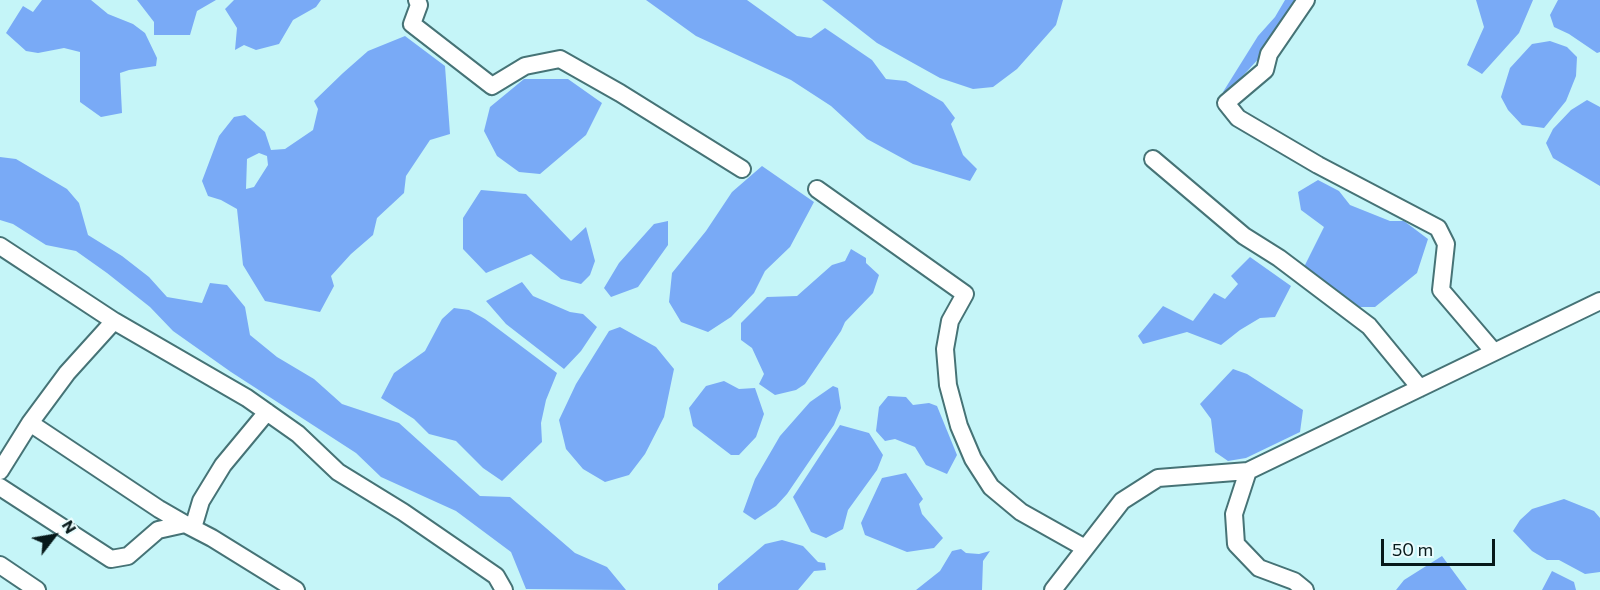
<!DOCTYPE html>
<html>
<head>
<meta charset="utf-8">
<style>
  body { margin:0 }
  #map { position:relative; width:1600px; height:590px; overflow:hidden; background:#c5f5f8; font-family:Commissioner,sans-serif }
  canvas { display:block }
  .north { position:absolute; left:24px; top:506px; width:60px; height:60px; -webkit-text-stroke:4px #e9fcfd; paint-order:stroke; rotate:59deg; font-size:16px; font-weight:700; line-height:24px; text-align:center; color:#07191a }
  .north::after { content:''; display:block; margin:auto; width:21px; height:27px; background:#07191a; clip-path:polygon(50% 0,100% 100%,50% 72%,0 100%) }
  .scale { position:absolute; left:1381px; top:539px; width:114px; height:27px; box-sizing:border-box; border:3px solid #07191a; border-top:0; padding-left:8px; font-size:18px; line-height:21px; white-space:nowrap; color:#07191a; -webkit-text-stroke:4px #e9fcfd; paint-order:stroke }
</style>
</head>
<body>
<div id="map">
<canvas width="1600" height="590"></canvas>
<div class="north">N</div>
<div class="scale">50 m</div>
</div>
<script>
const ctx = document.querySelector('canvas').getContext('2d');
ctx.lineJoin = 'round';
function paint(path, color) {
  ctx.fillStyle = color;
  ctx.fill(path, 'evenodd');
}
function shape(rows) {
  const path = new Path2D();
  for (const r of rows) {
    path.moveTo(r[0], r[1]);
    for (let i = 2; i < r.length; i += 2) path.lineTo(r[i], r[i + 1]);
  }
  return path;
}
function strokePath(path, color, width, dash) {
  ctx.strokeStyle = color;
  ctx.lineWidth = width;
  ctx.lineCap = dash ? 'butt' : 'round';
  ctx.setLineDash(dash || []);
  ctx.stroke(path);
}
const water = shape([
  [42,0,91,0,108,14,133,24,145,33,157,58,156,66,129,70,120,73,122,113,101,117,80,102,80,52,64,48,38,53,26,51,6,33,23,6,33,12],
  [137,0,216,0,197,11,190,35,154,35,154,22],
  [234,0,321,0,316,7,293,20,279,44,256,50,244,45,235,50,237,28,225,9],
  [646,0,747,0,797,36,811,38,825,28,872,60,886,79,906,81,943,102,955,118,951,124,963,155,977,169,970,181,913,164,867,139,831,106,791,80,696,36],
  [822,0,1063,0,1056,25,1017,69,993,87,973,89,940,78,877,43],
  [1285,0,1300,0,1262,55,1227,93,1223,92,1258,36,1275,17],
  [1476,0,1533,0,1519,33,1482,74,1467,65,1484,27],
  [1558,0,1600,0,1600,52,1597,53,1569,34,1554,27,1550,15],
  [405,36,445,66,450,134,430,140,406,176,404,193,377,218,373,235,351,254,331,276,334,286,320,312,265,301,243,265,237,209,221,200,208,196,202,181,219,136,234,117,245,115,265,132,271,150,285,149,313,130,318,109,314,101,343,73,368,51],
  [259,153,267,156,268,165,254,187,246,189,247,159],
  [1550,41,1567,47,1577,57,1576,76,1566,101,1544,128,1522,125,1508,110,1501,97,1510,68,1532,44],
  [524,79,568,79,602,103,586,135,540,174,519,172,497,156,484,131,490,107],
  [1587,100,1600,107,1600,186,1553,158,1546,143,1553,129,1571,110],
  [0,157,16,159,67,189,79,203,88,235,122,256,149,277,167,297,202,303,210,283,227,285,245,307,250,335,277,357,314,379,342,404,399,423,480,496,510,497,575,553,607,567,626,590,526,589,511,552,456,511,381,477,356,453,231,372,173,331,150,307,107,273,76,251,46,245,13,224,0,220],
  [762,166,814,202,790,247,765,271,754,293,731,317,708,332,681,322,669,302,672,273,706,231,732,192],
  [1318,180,1339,191,1350,205,1390,221,1404,221,1428,239,1417,273,1375,307,1360,307,1304,267,1324,227,1301,210,1298,192],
  [481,190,526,194,571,241,586,227,595,261,590,275,581,284,561,279,531,254,486,273,463,249,463,218],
  [668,221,668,245,638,287,611,297,604,288,619,263,654,224],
  [851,249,866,258,866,263,879,275,873,293,845,322,841,331,805,384,796,390,775,395,759,384,764,374,752,348,741,340,741,323,767,297,797,296,832,265,845,261],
  [1250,257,1291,286,1275,317,1260,318,1240,330,1221,345,1187,332,1143,344,1138,336,1163,306,1193,321,1214,293,1225,299,1238,284,1231,276],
  [522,282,533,296,570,312,583,314,597,327,581,351,564,369,506,324,486,301],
  [454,308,469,310,485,319,557,373,546,400,541,423,542,442,502,481,483,468,456,441,429,434,414,419,381,398,394,373,425,351,442,319],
  [620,327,656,347,674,369,664,417,645,454,629,475,605,482,583,469,566,449,559,420,576,384,609,331],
  [1233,369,1247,374,1303,410,1300,432,1246,458,1228,461,1215,452,1211,419,1200,404],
  [724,381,739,389,755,388,764,414,756,437,739,455,731,455,693,426,689,408,706,386],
  [833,386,838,388,841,408,834,425,787,494,776,506,755,520,743,512,755,479,780,436,810,402],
  [888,396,906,397,913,405,929,403,937,406,957,455,947,474,926,465,915,447,895,439,885,441,876,431,879,407],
  [840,425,869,433,883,455,877,470,848,510,843,529,826,538,811,532,793,497],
  [906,473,923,499,919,504,922,514,943,538,934,548,907,552,865,535,861,523,882,478],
  [1564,499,1594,511,1600,518,1600,572,1585,574,1559,560,1547,560,1532,551,1513,531,1520,520,1532,509],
  [782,540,803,546,818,562,825,563,826,570,814,571,798,590,718,590,718,584,765,544],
  [961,549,966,553,979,554,990,551,983,561,982,590,916,590,940,571,952,551],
  [1442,556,1467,590,1396,590,1404,580],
  [1552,571,1574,582,1576,590,1542,590]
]);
const street = shape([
  [417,0,419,5,412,24,492,86,525,66,560,59,620,93,742,169],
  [1306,0,1269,54,1265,70,1226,103,1238,118,1318,165,1438,228,1446,244,1441,290,1494,352],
  [1153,159,1244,236,1279,258,1369,326,1420,388],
  [817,189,965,294,950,321,945,349,948,385,959,426,973,459,991,487,1021,512,1085,548],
  [0,246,114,321,247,398,298,434,338,472,403,512,496,576,504,590],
  [30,423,159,509,185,524],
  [0,471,30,423,67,373,114,321],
  [1248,471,1234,514,1236,544,1259,568,1294,581,1305,590],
  [0,487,111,559,128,556,158,530,185,524,212,538,296,590],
  [193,528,201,501,223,465,267,412],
  [0,565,37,590],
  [1053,590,1122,501,1158,478,1248,471,1600,301]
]);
paint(water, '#79aaf6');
strokePath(street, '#467376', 20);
strokePath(street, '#fff', 16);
</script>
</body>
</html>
